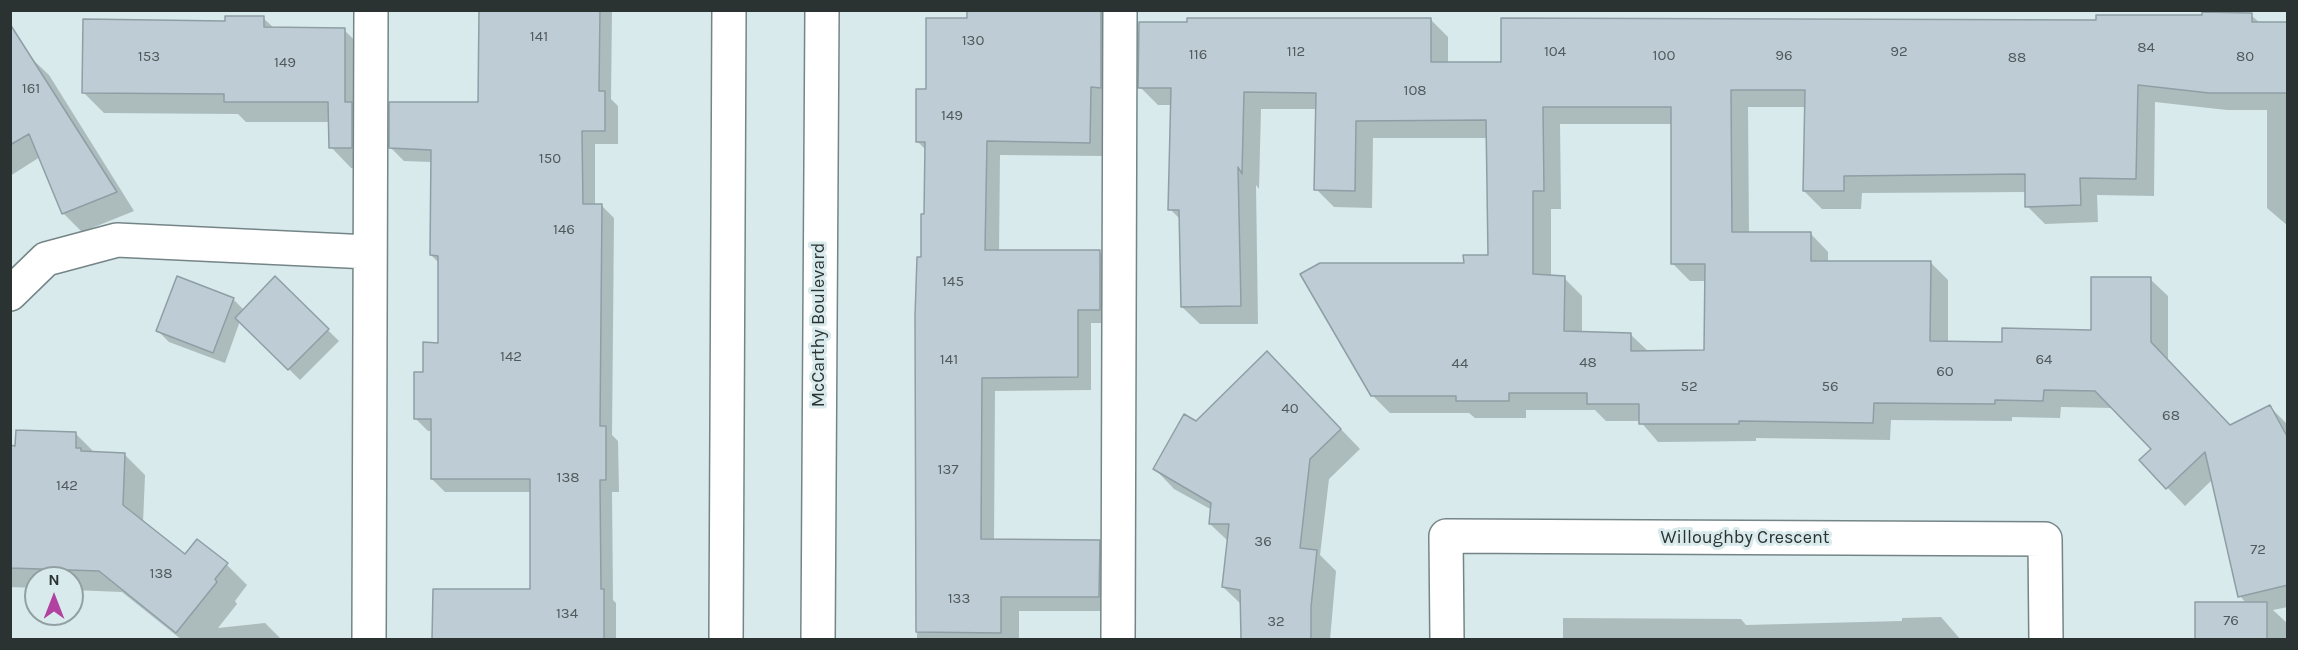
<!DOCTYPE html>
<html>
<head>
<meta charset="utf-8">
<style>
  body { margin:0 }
  #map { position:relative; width:2298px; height:650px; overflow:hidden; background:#d8eaec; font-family:Karla,sans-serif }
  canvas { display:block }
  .frame { position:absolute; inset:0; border:12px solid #2b3232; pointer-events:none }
  .north { position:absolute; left:24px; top:566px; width:60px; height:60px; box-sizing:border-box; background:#d8eaec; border:2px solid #93a0a2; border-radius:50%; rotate:0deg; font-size:16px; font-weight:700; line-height:24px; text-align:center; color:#2b3232 }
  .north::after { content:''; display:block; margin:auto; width:21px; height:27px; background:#b1429f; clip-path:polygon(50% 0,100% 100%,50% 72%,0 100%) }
</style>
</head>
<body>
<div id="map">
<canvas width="2298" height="650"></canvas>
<div class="frame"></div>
<div class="north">N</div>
</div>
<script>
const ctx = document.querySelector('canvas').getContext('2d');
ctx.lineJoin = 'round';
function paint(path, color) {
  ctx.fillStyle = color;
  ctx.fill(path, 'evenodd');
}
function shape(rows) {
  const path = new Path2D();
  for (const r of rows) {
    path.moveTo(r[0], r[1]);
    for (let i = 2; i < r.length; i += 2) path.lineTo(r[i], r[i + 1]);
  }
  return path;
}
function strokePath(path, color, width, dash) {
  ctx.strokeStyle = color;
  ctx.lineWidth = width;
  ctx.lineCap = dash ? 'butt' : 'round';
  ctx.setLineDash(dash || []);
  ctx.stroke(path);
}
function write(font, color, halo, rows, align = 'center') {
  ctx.font = font + ' Karla,sans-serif';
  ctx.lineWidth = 6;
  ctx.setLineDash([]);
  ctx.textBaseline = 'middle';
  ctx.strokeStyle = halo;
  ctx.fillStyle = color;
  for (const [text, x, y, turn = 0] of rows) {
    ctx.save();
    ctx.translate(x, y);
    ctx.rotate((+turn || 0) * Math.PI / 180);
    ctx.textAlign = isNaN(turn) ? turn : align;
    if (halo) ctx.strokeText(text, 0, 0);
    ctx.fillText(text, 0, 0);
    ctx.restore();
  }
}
const shadow = shape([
  [480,10,612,10,611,99,618,106,618,144,595,144,595,205,601,205,614,218,612,435,618,441,619,492,612,492,613,600,616,603,616,640,434,640,434,590,532,590,531,492,445,492,432,479,432,431,428,431,415,418,424,373,440,344,440,264,431,255,432,162,404,161,391,148,480,103],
  [969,10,1118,10,1104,101,1103,156,1000,155,999,252,1100,252,1114,265,1113,323,1091,323,1091,390,995,391,994,541,1099,542,1113,556,1113,611,1019,611,1019,640,917,640,917,316,925,216,926,150,917,141,969,19],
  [2251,15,2261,24,2288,24,2288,226,2267,208,2267,110,2227,110,2155,102,2154,196,2097,195,2098,222,2045,224,2027,206,2027,192,1862,193,1861,209,1822,209,1804,191,1806,107,1748,107,1749,234,1811,234,1828,252,1828,262,1930,262,1948,280,1948,343,2003,343,2092,331,2150,279,2168,296,2168,361,2230,426,2270,407,2288,425,2288,607,2273,610,2288,624,2288,640,2196,640,2196,604,2247,604,2240,596,2213,479,2185,506,2141,460,2153,449,2114,408,2061,407,2060,418,2012,417,2012,421,1891,420,1890,440,1756,438,1756,441,1658,442,1640,421,1606,421,1595,410,1526,410,1526,418,1475,418,1469,413,1390,413,1372,395,1465,265,1489,257,1487,138,1373,138,1372,208,1334,207,1316,189,1317,109,1261,109,1259,189,1256,185,1258,324,1200,324,1182,307,1181,220,1170,209,1172,105,1158,105,1140,87,1430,19,1448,37,1448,63,1503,63,2097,21],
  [1560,124,1672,124,1672,263,1690,281,1706,281,1705,352,1649,352,1630,334,1582,333,1582,296,1564,278,1551,275,1551,209,1561,209],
  [263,18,274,28,344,30,365,50,372,168,351,168,331,147,330,122,246,122,238,114,104,113,83,92,226,22],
  [30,57,49,75,134,211,82,232,63,213,40,157,10,176,10,69],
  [275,278,339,341,300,380,240,321,225,363,169,342,158,331,233,299,244,310],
  [1287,373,1360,449,1329,479,1320,555,1336,571,1330,640,1242,640,1242,605,1223,587,1228,541,1210,524,1212,510,1174,489,1155,469,1197,423],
  [76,434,95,453,124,454,145,475,143,523,185,556,227,565,247,585,235,601,237,604,218,628,265,623,282,640,182,640,122,592,72,590,72,578,36,578,36,588,10,587,10,480],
  [1941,617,1961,640,1563,640,1563,618,1741,619,1746,625,1902,621,1902,618]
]);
const building = shape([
  [479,10,600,10,599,91,605,91,605,131,582,131,583,204,602,204,600,426,606,426,606,480,600,480,601,589,604,589,604,639,432,639,433,589,530,589,530,479,431,479,431,419,414,419,414,372,423,372,423,342,438,343,438,256,430,255,431,150,389,148,389,102,478,102,479,10],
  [967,10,1101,10,1101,88,1091,87,1090,143,987,141,985,250,1100,250,1100,310,1078,310,1078,377,982,378,981,539,1100,540,1099,597,1001,597,1001,633,916,632,915,316,917,257,921,257,921,214,924,214,925,142,916,142,916,89,926,89,926,18,967,18,967,10],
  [2202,12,2252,13,2252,22,2288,22,2288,93,2209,93,2138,85,2136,179,2080,178,2081,205,2025,207,2025,174,1844,176,1844,191,1803,191,1805,90,1731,90,1732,232,1811,232,1811,261,1931,261,1930,341,2002,342,2002,328,2091,330,2091,277,2151,277,2151,342,2230,425,2270,405,2288,438,2288,585,2238,597,2205,452,2166,489,2139,460,2151,449,2095,391,2044,390,2043,401,1995,400,1995,404,1874,403,1873,423,1739,421,1739,424,1639,424,1639,404,1587,404,1587,393,1509,393,1509,401,1456,401,1456,396,1371,396,1300,274,1320,263,1464,263,1463,255,1488,255,1486,120,1356,121,1355,191,1314,190,1316,93,1244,92,1242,174,1238,167,1241,306,1181,307,1179,210,1168,210,1171,88,1138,88,1139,22,1187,22,1187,18,1431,18,1431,62,1501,62,1501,18,2096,20,2096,15,2202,15,2202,12],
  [1543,107,1671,107,1671,264,1705,264,1704,350,1631,351,1631,333,1564,331,1565,276,1533,274,1533,191,1544,191,1543,107],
  [225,16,264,16,264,27,345,28,345,102,352,102,352,148,329,148,328,102,224,102,224,94,82,93,83,19,225,21,225,16],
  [10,24,117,192,62,214,29,134,10,145,10,24],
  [177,276,234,298,213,353,156,331,177,276],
  [275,276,329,329,288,370,235,318,275,276],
  [1267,351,1341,429,1310,459,1300,548,1317,550,1311,607,1311,639,1241,639,1240,590,1222,587,1229,524,1209,524,1211,503,1153,469,1184,414,1196,421,1267,351],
  [16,430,76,432,76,448,81,448,81,451,125,453,123,505,185,554,197,539,228,563,215,579,217,582,176,633,99,571,10,568,10,445,15,446,16,430],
  [2195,602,2267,602,2267,639,2195,639,2195,602]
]);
const minor = shape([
  [10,294,46,259,117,240,369,252],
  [369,640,371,10],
  [1118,640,1120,10],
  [1447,640,1446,536,2045,539,2046,640]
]);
const major = shape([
  [726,640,729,10],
  [818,640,822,10]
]);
const numberNames = [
  ["141",539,37],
  ["130",973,41],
  ["84",2146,48],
  ["112",1296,52],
  ["104",1555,52],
  ["92",1899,52],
  ["116",1198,55],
  ["100",1664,56],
  ["96",1784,56],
  ["153",149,57],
  ["80",2245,57],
  ["88",2017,58],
  ["149",285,63],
  ["161",31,89],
  ["108",1415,91],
  ["149",952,116],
  ["150",550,159],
  ["146",564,230],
  ["145",953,282],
  ["142",511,357],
  ["141",949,360],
  ["64",2044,360],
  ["48",1588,363],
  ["44",1460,364],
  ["60",1945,372],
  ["52",1689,387],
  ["56",1830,387],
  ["40",1290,409],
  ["68",2171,416],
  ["137",948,470],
  ["138",568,478],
  ["142",67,486],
  ["36",1263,542],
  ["72",2258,550],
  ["138",161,574],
  ["133",959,599],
  ["134",567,614],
  ["76",2231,621],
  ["32",1276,622]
];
const streetNames = [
  ["McCarthy Boulevard",819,325,-90],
  ["Willoughby Crescent",1745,538]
];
paint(shadow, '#0003');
paint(building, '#becdd5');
strokePath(building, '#8f9ea5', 1.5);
strokePath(minor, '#758587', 36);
strokePath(major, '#758587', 36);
strokePath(minor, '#fff', 33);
strokePath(major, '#fff', 33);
write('15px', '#50595b', null, numberNames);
write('18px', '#2b3232', '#d8eaec', streetNames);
</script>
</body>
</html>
